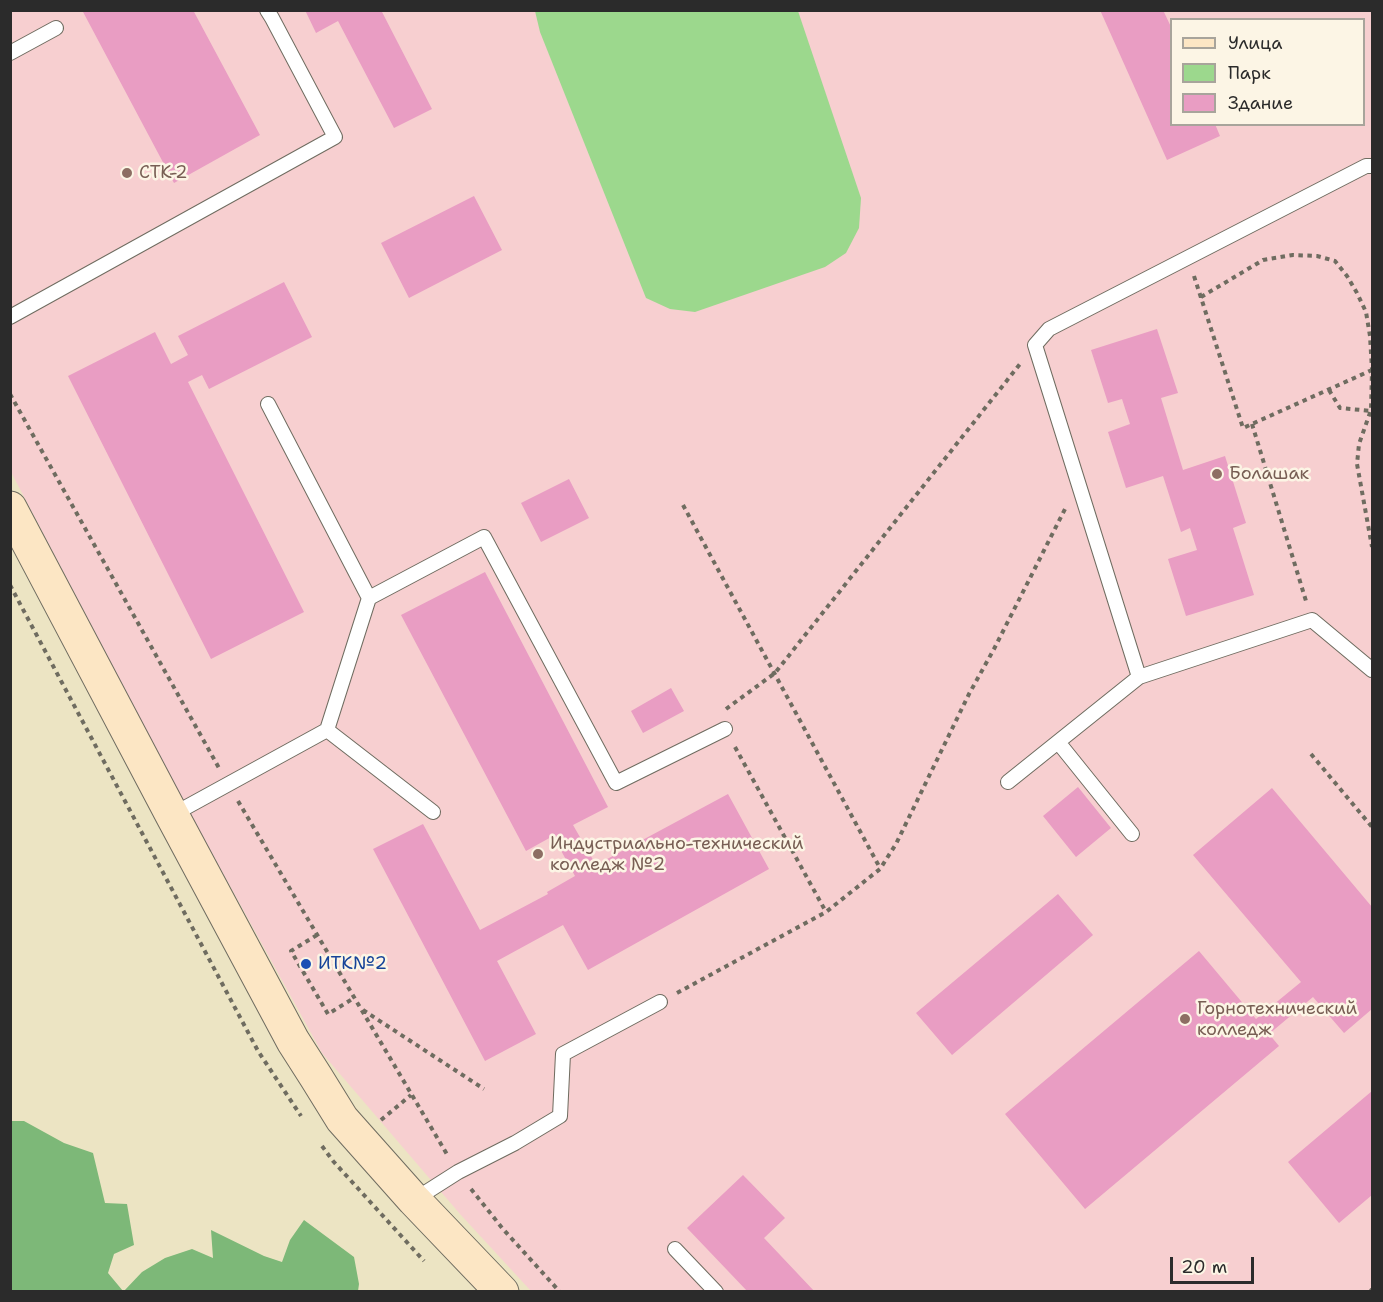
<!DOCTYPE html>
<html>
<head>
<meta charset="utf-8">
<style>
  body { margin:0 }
  #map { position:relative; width:1383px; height:1302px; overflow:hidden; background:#ece4c3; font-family:"Shantell Sans",sans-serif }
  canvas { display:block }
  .frame { position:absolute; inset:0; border:12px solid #2b2b2b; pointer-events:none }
  .legend { position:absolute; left:1170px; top:18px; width:195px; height:108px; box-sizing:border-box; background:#fcf5e5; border:2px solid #a8a49b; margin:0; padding:8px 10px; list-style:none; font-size:18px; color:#2b2b2b }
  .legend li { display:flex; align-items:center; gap:12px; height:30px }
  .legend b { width:30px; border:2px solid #a8a49b }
  .scale { position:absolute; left:1170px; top:1257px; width:84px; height:27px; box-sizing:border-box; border:3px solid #2b2b2b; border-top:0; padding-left:8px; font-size:18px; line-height:21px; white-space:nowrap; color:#2b2b2b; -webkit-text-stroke:4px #fcf5e5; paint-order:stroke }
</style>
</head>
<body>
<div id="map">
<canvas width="1383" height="1302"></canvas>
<div class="frame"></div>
<ul class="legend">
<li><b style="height:8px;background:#fce6c4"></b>Улица</li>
<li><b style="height:16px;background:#9cd88d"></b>Парк</li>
<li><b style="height:16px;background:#e99dc3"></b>Здание</li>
</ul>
<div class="scale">20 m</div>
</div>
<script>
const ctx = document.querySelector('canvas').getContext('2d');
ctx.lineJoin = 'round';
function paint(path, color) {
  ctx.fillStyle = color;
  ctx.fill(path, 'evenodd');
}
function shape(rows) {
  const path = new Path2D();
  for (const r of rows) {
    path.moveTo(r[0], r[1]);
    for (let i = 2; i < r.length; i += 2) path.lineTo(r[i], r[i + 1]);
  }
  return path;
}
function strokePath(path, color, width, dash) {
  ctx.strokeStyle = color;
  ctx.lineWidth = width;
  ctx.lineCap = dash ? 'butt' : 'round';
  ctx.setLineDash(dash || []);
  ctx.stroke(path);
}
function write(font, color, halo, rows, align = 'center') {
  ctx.font = font + ' "Shantell Sans",sans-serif';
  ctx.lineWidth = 5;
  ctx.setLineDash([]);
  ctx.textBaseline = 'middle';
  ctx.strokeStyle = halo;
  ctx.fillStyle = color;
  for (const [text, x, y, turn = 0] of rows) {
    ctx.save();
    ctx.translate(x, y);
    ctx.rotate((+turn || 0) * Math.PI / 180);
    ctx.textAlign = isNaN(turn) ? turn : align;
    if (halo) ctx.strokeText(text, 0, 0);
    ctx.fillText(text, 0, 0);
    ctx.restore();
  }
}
const built = shape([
  [10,11,1372,11,1372,1291,531,1291,460,1214,322,1053,192,817,11,472],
  [1172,20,1364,20,1364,124,1172,124]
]);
const green = shape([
  [535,11,798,11,861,198,859,228,846,253,825,267,695,312,670,309,646,298,540,32]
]);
const forest = shape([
  [11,1121,24,1121,64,1143,93,1153,105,1203,127,1204,134,1245,114,1254,108,1273,123,1291,11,1291],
  [304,1220,354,1257,359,1284,358,1291,124,1291,142,1272,165,1258,192,1249,213,1258,211,1230,264,1256,282,1262,290,1240]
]);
const building = shape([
  [82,10,193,10,260,135,174,183],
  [305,10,381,10,432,109,394,128,338,21,316,33],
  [1100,10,1163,10,1172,29,1172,124,1215,124,1220,136,1167,160],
  [474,196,502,250,409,298,381,243],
  [284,282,312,337,209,389,202,375,188,382,304,612,211,659,68,376,155,332,171,364,188,355,178,336],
  [1157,329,1178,393,1161,398,1183,470,1225,456,1246,523,1233,528,1254,595,1186,616,1168,559,1197,550,1190,528,1181,532,1163,476,1126,488,1108,432,1130,424,1122,399,1108,403,1091,350],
  [569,479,589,518,541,542,521,503],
  [485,572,608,807,573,825,596,865,728,794,769,869,588,970,563,925,497,961,536,1034,485,1061,373,849,423,824,480,930,548,894,547,892,575,876,553,836,526,851,401,615],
  [671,688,684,711,643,733,631,711],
  [1078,787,1111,828,1076,857,1043,816],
  [1272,788,1372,907,1372,1009,1344,1033,1313,997,1269,1034,1279,1046,1085,1209,1005,1114,1199,951,1256,1019,1301,982,1193,855],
  [1058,894,1093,935,952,1055,916,1013],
  [1372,1091,1372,1195,1339,1223,1288,1162],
  [743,1175,785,1218,764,1238,815,1292,748,1292,687,1228]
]);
const path = shape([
  [1194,276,1243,428,1372,370],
  [1201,297,1263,260,1293,255,1317,256,1335,261,1347,276,1357,293,1366,312,1370,336,1372,370,1371,410,1359,444,1357,464,1372,547],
  [1329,390,1340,408,1372,411],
  [10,394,219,768],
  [1252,424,1306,601],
  [683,505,880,868],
  [10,585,258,1051,301,1116],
  [726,709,775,673,1020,364],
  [735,747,826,912],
  [1311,754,1372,827],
  [238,801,448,1156],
  [317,935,291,951,328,1014,354,998],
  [677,993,826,912,880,869,896,844,969,694,994,649,1065,509],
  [363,1010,484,1089],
  [381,1120,411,1095],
  [322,1146,333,1161,424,1261],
  [471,1189,503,1229,560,1292],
  [1370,1292,1372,1289]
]);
const lane = shape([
  [10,53,56,28],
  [1372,166,1366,166,1049,329,1035,345,1139,677,1312,620,1372,670],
  [10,317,335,137,272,18,267,10],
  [369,598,484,537,616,783,725,729],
  [327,730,433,812],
  [1058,742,1132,834],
  [1008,782,1139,677],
  [172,815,327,730,369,598,268,404],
  [414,1200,458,1172,515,1143,560,1116,563,1054,660,1002],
  [675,1249,716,1292]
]);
const secondary = shape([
  [10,508,172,815,293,1041,316,1077,342,1119,414,1200,502,1292]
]);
const markers = [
  [127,173,6,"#8d6e63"],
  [1217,474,6,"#8d6e63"],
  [538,854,6,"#8d6e63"],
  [306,964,6,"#1a4fb4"],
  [1185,1019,6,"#8d6e63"]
];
const educationNames = [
  ["СТК-2",139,173],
  ["Болашак",1229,474],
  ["Индустриально-технический",550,844],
  ["колледж №2",550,865],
  ["Горнотехнический",1197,1009],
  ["колледж",1197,1030]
];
const transitNames = [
  ["ИТК№2",318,964]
];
paint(built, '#f7cfd0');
paint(green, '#9cd88d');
paint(forest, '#7db878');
paint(building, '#e99dc3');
strokePath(lane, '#6f6c60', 16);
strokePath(secondary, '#6f6c60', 35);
strokePath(path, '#6f6c60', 4, [4.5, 4.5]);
strokePath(lane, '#fff', 14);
strokePath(secondary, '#fce6c4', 33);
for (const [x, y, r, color] of markers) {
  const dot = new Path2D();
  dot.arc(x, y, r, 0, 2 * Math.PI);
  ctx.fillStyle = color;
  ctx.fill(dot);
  strokePath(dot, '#fcf5e5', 2);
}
write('18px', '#785e54', '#fcf5e5', educationNames, 'left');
write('18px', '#164399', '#fcf5e5', transitNames, 'left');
</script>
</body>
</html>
